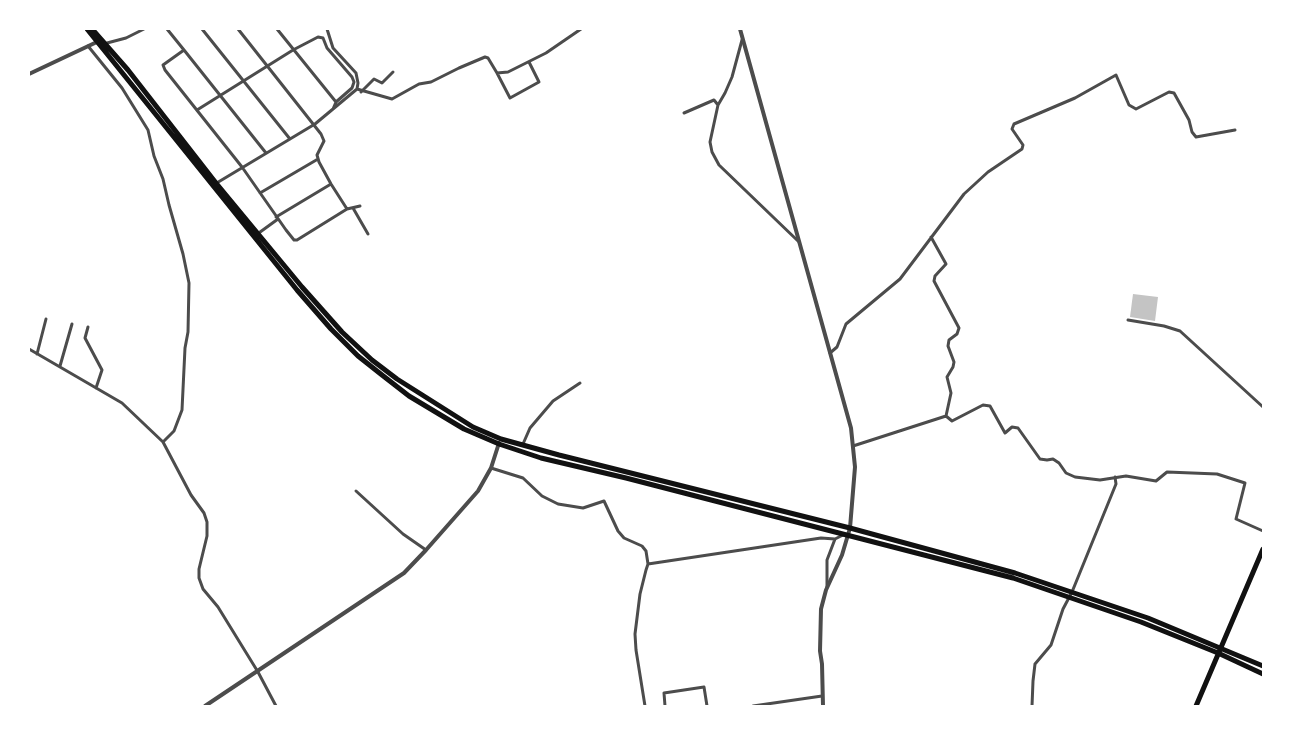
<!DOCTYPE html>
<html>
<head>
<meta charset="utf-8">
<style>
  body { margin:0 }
  #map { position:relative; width:1292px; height:735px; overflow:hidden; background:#fff; font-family:Figtree,sans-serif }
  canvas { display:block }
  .frame { position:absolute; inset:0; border:30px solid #fff; pointer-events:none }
</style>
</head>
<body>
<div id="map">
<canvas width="1292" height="735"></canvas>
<div class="frame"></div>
</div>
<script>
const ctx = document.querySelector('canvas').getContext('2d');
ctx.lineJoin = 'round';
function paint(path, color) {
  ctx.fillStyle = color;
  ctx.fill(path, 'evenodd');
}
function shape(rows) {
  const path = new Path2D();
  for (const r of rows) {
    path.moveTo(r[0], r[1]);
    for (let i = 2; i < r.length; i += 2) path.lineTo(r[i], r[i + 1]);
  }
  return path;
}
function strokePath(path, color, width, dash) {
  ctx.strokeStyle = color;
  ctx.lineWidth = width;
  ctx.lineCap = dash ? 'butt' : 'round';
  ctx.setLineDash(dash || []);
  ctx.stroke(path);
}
const building = shape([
  [1133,294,1158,297,1155,321,1130,317]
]);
const minor = shape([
  [167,29,184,50,163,65,165,70,242,167,286,230,294,240,297,240,347,209,331,184,319,162,317,155,324,141,321,134,238,29],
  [202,29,290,139],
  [277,29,336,102],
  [107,43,126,38,144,29],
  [88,46,122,88,148,130,154,156,163,179,169,205,183,254,189,283,188,332,185,348,182,410,174,431,163,442],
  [184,50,266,153],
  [497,73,510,98,539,82,529,62],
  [357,89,392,99,419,84,431,82,459,68,485,57,488,58,497,73,508,72,546,53,581,29],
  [361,92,374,79,382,83,393,72],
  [718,105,725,93,732,77,742,40],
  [197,110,293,50,318,37,323,38,327,48,352,77,354,82,352,88,336,102,333,109],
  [684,113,714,100,718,105,710,142,712,152,719,165,798,241],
  [215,184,315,124,357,89,358,83,356,73,333,48,327,29],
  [260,193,318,159],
  [353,208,368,234],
  [347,209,360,206],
  [276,217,331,184],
  [256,235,278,219],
  [931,237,946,264,935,276,934,281,959,328,957,334,949,340,948,346,954,362,953,367,947,377,951,393,946,416],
  [1128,320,1164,326,1180,331,1263,407],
  [88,327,85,338,102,370,96,388],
  [29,349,122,403,163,442,191,495,204,513,207,522,207,536,199,569,199,578,203,589,218,607,258,672,276,706],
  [830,353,837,347,846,324,900,279,964,194,988,172,1022,149,1023,145,1012,129,1014,124,1075,98,1116,75,1129,105,1136,109,1169,92,1174,93,1189,120,1192,132,1196,137,1235,130],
  [37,354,46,319],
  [60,366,72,324],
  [946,416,952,421,983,405,990,406,1005,433,1012,427,1018,428,1040,459,1047,460,1053,459,1059,463,1066,473,1075,477,1100,480,1126,476,1156,481,1167,472,1217,474,1245,483,1236,519,1263,531],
  [523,444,530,428,553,401,580,383],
  [853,446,946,416],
  [491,468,523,478,542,496,558,504,583,508,604,501,618,531,624,538,642,546,646,551,648,564,646,570,640,594,635,634,636,650,645,706],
  [356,491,403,534,426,550],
  [648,564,821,538,835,539],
  [827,587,827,560,835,539,843,535],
  [665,706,664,693,704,687,707,706],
  [753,706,822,696],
  [1032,706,1033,681,1035,664,1051,645,1063,609,1072,592,1116,484,1115,477]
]);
const tertiary = shape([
  [740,29,851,428,855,467,850,528,842,555,826,590,821,609,820,651,822,664,823,706],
  [29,74,99,41],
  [205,706,404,573,426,550,478,491,491,468,499,443]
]);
const primary = shape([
  [1196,706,1263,549]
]);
const trunk = shape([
  [87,29,297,290,331,329,358,356,382,375,409,396,464,429,499,444,541,458,626,478,1013,578,1141,622,1218,653,1263,674],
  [92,29,128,70,216,183,302,287,342,332,372,360,397,379,473,427,501,439,559,455,850,528,1015,573,1148,618,1263,666]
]);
paint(building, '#c4c4c4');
strokePath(minor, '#4c4c4c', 3);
strokePath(tertiary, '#4c4c4c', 4);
strokePath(primary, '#111', 5);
strokePath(trunk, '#111', 5);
</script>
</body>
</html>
